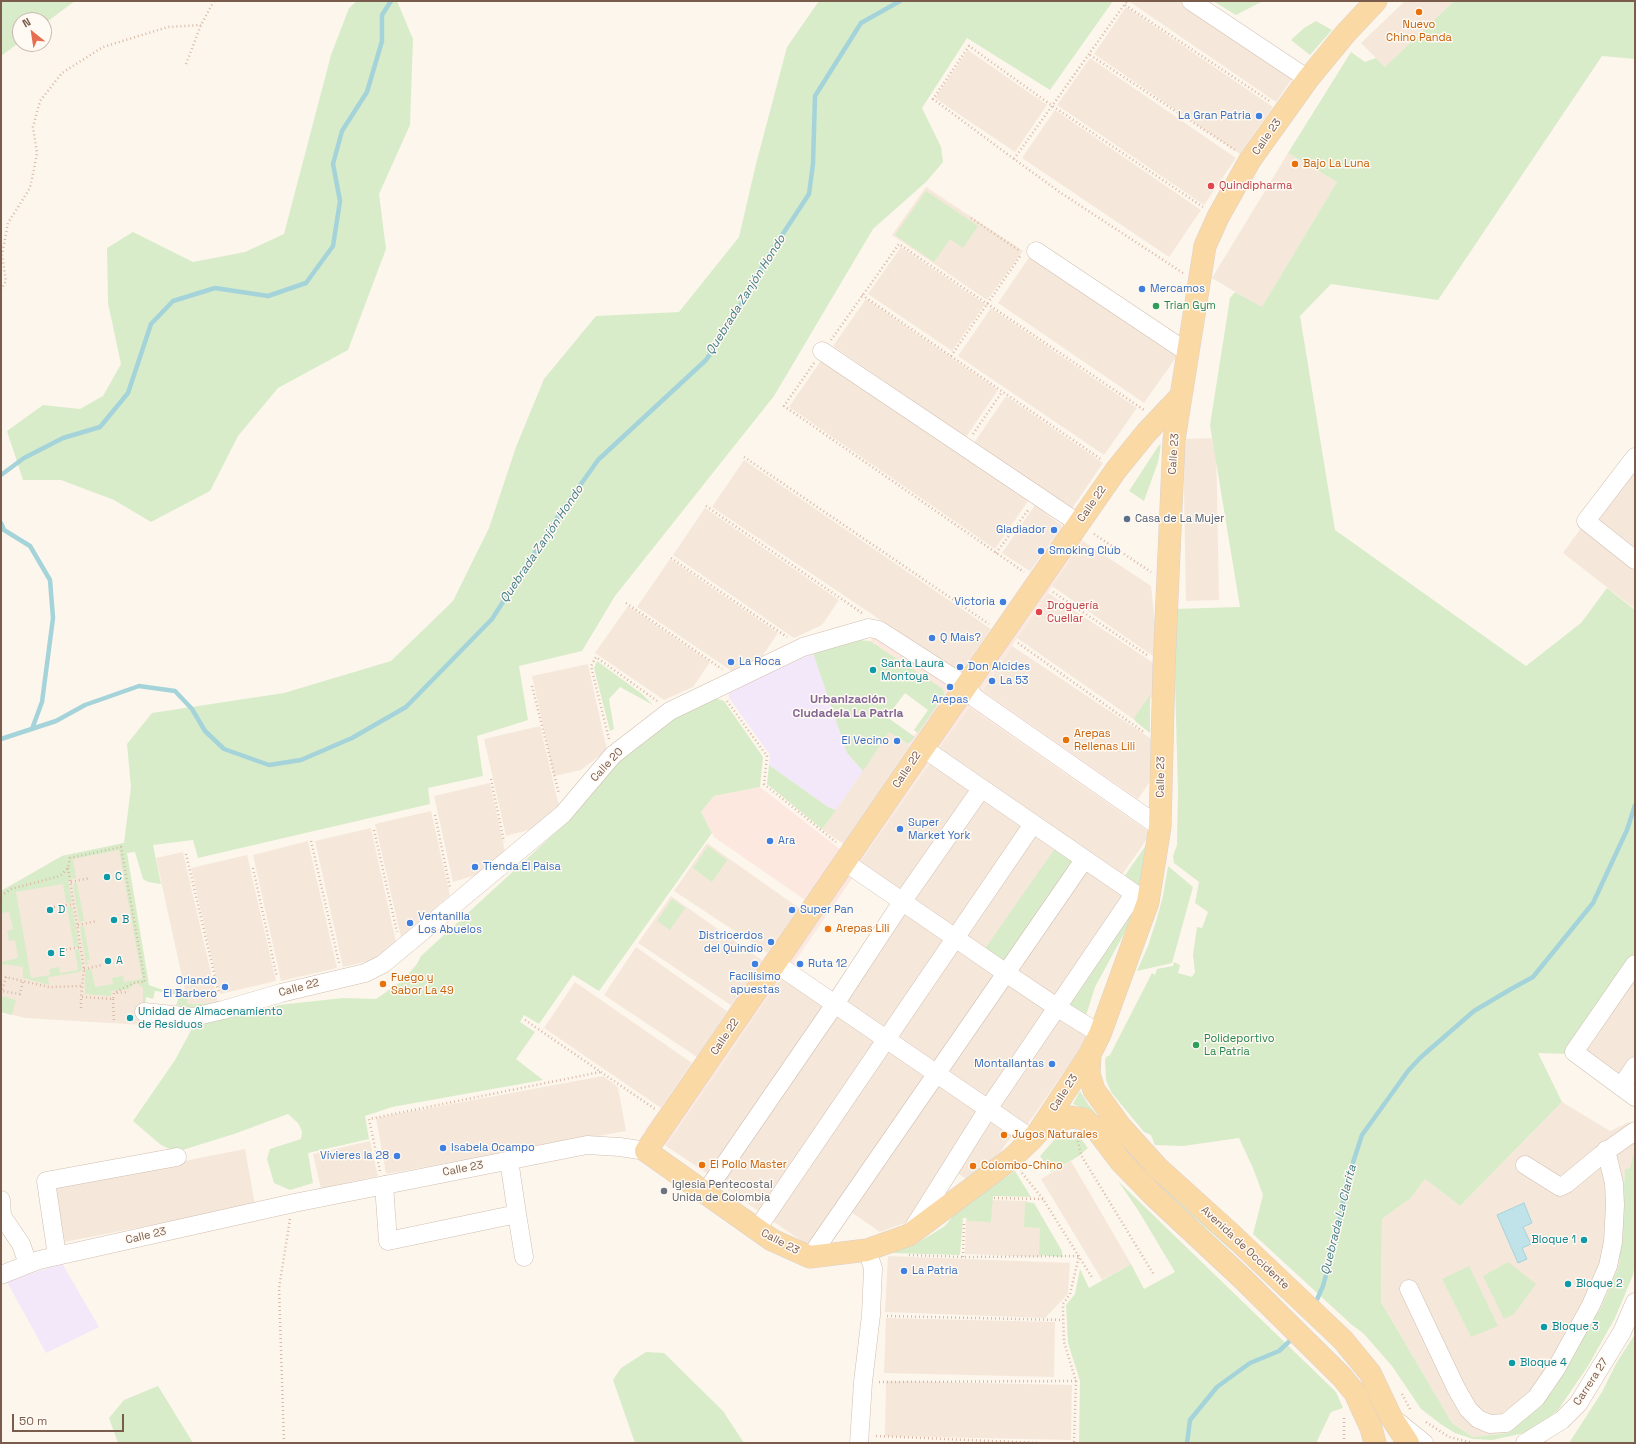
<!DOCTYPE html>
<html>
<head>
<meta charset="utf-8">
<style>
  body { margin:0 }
  #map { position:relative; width:1636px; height:1444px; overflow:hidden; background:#fdf6ec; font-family:"Space Grotesk",sans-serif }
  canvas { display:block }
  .frame { position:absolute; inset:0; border:2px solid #7a5c4d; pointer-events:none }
  .north { position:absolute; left:12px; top:12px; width:40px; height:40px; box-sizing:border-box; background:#fffaf3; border:1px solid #cabbb1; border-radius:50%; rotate:330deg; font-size:11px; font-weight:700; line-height:16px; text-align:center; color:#7a5c4d }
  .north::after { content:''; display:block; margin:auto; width:14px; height:18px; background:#e76f51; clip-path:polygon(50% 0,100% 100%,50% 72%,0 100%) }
  .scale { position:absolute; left:12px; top:1414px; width:112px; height:18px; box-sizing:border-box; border:2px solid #7a5c4d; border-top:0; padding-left:5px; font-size:12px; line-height:14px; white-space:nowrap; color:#7a5c4d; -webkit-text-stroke:3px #fffaf3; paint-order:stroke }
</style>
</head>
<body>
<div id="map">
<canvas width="1636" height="1444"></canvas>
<div class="frame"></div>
<div class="north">N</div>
<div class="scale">50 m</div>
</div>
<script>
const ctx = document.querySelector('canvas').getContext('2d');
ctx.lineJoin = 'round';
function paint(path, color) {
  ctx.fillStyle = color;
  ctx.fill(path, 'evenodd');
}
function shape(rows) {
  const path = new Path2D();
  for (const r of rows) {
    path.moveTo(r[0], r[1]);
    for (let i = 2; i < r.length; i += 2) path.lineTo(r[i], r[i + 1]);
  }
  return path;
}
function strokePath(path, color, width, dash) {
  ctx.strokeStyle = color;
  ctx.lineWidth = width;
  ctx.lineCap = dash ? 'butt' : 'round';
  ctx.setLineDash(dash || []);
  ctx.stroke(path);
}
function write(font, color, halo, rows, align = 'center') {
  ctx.font = font + ' "Space Grotesk",sans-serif';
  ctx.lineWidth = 3;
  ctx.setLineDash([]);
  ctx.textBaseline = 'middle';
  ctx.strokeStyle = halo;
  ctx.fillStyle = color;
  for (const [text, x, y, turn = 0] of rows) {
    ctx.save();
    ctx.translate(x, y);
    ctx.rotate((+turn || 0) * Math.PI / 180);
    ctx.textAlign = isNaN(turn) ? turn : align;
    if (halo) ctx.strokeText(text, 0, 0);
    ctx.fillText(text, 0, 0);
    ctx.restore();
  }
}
const residential = shape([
  [1130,1,1183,1,1294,76,1276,102,1130,2],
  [1405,1,1454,1,1385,67,1361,43],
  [1126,7,1273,107,1240,154,1094,54],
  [968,50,1047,105,1015,152,935,98],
  [1090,58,1236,158,1204,205,1057,105],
  [1055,110,1201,210,1169,257,1022,158],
  [1288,153,1337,182,1262,308,1212,278],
  [926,187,1023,251,987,300,892,235],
  [901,247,985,304,952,351,868,294],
  [1030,256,1177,356,1144,403,998,303],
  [866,299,998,390,966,437,833,346],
  [991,308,1137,408,1104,455,958,356],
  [822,359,1028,501,995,549,789,407],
  [1006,396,1103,463,1071,510,974,443],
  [1216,438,1219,600,1186,601,1183,439],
  [1635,457,1635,609,1563,553,1586,521],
  [744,460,991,629,961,674,712,507],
  [1035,505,1062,526,1030,571,1002,553],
  [705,508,839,600,822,625,794,638,673,555],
  [1083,541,1151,586,1155,623,1153,656,1052,586],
  [670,559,778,633,761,658,733,672,637,607],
  [1048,593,1155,664,1154,694,1136,721,1017,638],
  [628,606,710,662,693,687,664,700,595,653],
  [1012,646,1156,742,1156,773,1138,799,982,691],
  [588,664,607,750,581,770,554,776,532,676],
  [969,707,1151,833,1119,879,938,750],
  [540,726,559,806,532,829,506,836,484,739],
  [889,731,912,747,845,845,822,829],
  [932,760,979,790,904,897,859,863],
  [490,783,505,852,476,875,453,882,434,796],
  [983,793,1030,826,955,933,908,901],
  [431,811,450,895,401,937,375,824],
  [371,828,396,942,373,960,343,967,315,841],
  [1034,829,1081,861,1006,969,959,936],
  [308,841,337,968,281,981,253,855],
  [124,843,143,988,143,1025,25,1018,1,1012,1,891,62,856],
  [707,843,799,908,768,953,674,891],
  [183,852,218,1003,188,1004,156,858],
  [247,855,276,981,220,994,191,868],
  [1086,865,1133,897,1058,1005,1011,972],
  [671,896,763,961,732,1006,638,943],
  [903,909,949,939,885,1033,842,1004],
  [955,943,1002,975,938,1070,890,1038],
  [636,947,728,1012,697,1057,604,995],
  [1635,970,1635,1058,1615,1086,1574,1057],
  [782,976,829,1006,711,1176,666,1146],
  [1007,978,1055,1010,990,1105,942,1073],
  [575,982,692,1063,661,1108,544,1028],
  [834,1009,881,1041,763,1214,716,1182],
  [1057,1013,1091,1033,1025,1128,993,1108],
  [885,1045,933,1077,815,1250,768,1218],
  [603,1076,618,1087,626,1131,386,1174,376,1118],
  [937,1080,984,1112,910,1221,880,1232,848,1210],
  [1562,1102,1610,1131,1629,1122,1635,1133,1635,1154,1633,1155,1630,1168,1625,1169,1619,1266,1599,1312,1592,1311,1553,1391,1508,1433,1473,1437,1452,1423,1381,1302,1382,1219,1411,1198,1425,1179,1460,1206],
  [989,1113,1015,1131,988,1170,971,1182,951,1169],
  [370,1141,378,1176,321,1189,313,1154],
  [245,1149,255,1205,64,1242,53,1187],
  [1071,1161,1131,1264,1102,1280,1041,1179],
  [989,1200,1027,1201,1042,1226,1042,1257,965,1254,966,1215],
  [888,1256,1070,1263,1068,1294,1045,1318,885,1312],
  [886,1318,1055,1322,1054,1377,884,1373],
  [886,1381,1072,1385,1071,1440,885,1436]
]);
const commercial = shape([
  [1062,526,1083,541,982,690,1138,799,1126,815,969,707,859,863,855,874,784,977,782,976,666,1146,645,1130,698,1056,728,1013,727,1011,763,961,762,960,805,900,714,837,701,812,714,796,760,787,841,850,912,747,908,744,945,694,942,688,870,641,885,623,961,673]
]);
const education = shape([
  [813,653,847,753,863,771,836,810,828,807,769,765,770,755,729,698,729,692],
  [62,1263,99,1327,46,1353,7,1282]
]);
const green = shape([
  [1,1,75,1,44,24,44,20,20,20,20,42,1,56],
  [357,1,397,1,413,39,410,125,379,194,386,249,348,350,278,388,238,436,210,491,151,522,114,500,61,480,23,480,7,431,43,405,80,409,103,396,121,364,108,303,107,248,133,232,193,262,245,252,284,234,331,55,349,8],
  [819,1,1113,1,1050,90,967,38,922,108,941,147,943,162,926,182,873,229,774,396,615,596,582,651,519,666,528,720,477,736,483,776,428,788,430,804,198,858,193,840,153,845,161,884,148,882,143,879,135,852,127,853,149,985,163,990,163,992,155,991,153,999,146,997,145,1006,143,1006,143,988,137,983,130,987,129,989,111,991,111,996,85,994,85,970,91,968,95,987,113,984,112,978,123,976,124,982,142,979,119,850,73,859,76,878,68,880,72,902,66,903,63,884,16,892,31,978,50,975,49,969,59,967,60,973,78,970,75,950,79,949,82,969,80,972,48,977,49,985,23,978,23,967,3,964,1,969,1,962,18,958,15,940,9,941,7,931,13,929,9,912,1,913,1,891,62,856,124,843,131,787,127,744,152,713,284,693,391,661,453,601,489,528,516,447,544,379,596,316,679,312,739,237,756,164,787,47],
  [1213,1,1263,1,1236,15],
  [1454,1,1635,1,1635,59,1602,56,1438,300,1331,284,1300,316,1335,530,1526,666,1581,623,1607,588,1635,610,1635,958,1569,1054,1538,1053,1562,1102,1460,1206,1425,1179,1411,1198,1382,1219,1381,1302,1452,1423,1473,1437,1508,1433,1553,1391,1592,1311,1599,1312,1619,1266,1625,1169,1630,1168,1633,1155,1635,1154,1635,1259,1633,1275,1615,1318,1588,1366,1558,1410,1534,1431,1492,1440,1473,1439,1455,1433,1442,1425,1421,1409,1392,1366,1363,1333,1352,1325,1253,1234,1263,1195,1253,1168,1239,1138,1183,1146,1155,1145,1151,1135,1144,1132,1111,1092,1106,1080,1105,1060,1106,1057,1110,1055,1152,973,1155,975,1157,969,1173,966,1174,962,1180,965,1178,973,1192,977,1195,972,1193,955,1197,927,1202,928,1208,912,1195,903,1199,882,1174,863,1173,856,1177,845,1178,791,1173,609,1240,607,1210,425,1230,298,1235,292,1262,307,1337,182,1288,153,1351,52,1365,62,1376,58,1385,67],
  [1316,21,1332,30,1310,55,1291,40,1304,28],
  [926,191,978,226,963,248,950,239,934,262,895,235],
  [1159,445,1161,445,1158,462,1144,501,1129,491],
  [859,640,870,641,942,688,945,694,918,733,914,730,928,710,905,693,887,717,915,737,908,744,889,732,863,771,847,753,813,653],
  [597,661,642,694,653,705,620,687,609,699,614,729,610,731,594,668],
  [1150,695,1150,733,1136,722,1134,718],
  [715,698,724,701,763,757,760,787,714,796,701,812,712,833,599,991,573,975,539,1024,524,1015,520,1022,535,1032,516,1059,543,1080,392,1107,365,1116,369,1139,308,1153,313,1183,290,1190,274,1183,267,1159,270,1149,301,1139,302,1131,298,1123,288,1114,234,1134,176,1152,161,1145,133,1121,175,1060,194,1025,279,1005,343,998,376,999,402,981,417,964,421,956,568,821,621,760,674,718],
  [769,765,828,807,836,810,822,829,767,784],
  [1149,841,1139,893,1121,881],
  [708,846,727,860,712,882,693,868],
  [1056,847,1078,862,1006,966,984,950],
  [1168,866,1193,887,1172,963,1137,971,1148,946,1157,918,1163,896],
  [77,883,84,921,79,922,73,884],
  [672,899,685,908,670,930,657,921],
  [1137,901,1126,930,1095,987,1084,1022,1061,1006],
  [72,906,79,946,74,947,67,907],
  [84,926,90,960,87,960,88,965,86,965,80,927],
  [180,988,186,992,188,1004,218,1003,189,1010,182,1009,180,1006,176,1005,180,995,168,993,168,990],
  [2,996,16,1000,12,1015,1,1012],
  [1080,1091,1088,1104,1133,1158,1150,1174,1233,1248,1231,1250,1147,1176,1089,1111,1073,1104],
  [1069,1133,1079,1136,1088,1148,1079,1156,1051,1172,1040,1156,1055,1139,1060,1136],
  [1015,1171,1031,1197,993,1196,991,1222,968,1221,967,1218,963,1218,960,1255,892,1253,893,1250,916,1244,945,1226,957,1211],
  [1118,1181,1336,1392,1343,1408,1331,1412,1316,1443,1079,1443,1080,1381,1068,1343,1066,1305,1075,1294,1080,1269,1089,1288,1131,1264,1144,1289,1175,1272,1138,1210],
  [1025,1202,1034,1203,1062,1251,1063,1257,1039,1255,1040,1228,1024,1227],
  [1508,1262,1536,1284,1514,1314,1504,1319,1483,1276],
  [1469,1266,1498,1326,1471,1337,1442,1279],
  [1635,1334,1635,1443,1569,1443,1602,1392,1617,1362],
  [646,1352,664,1353,723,1411,744,1443,635,1443,613,1380,621,1368],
  [158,1386,193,1443,118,1443,109,1418,124,1400]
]);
const water = shape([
  [1524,1203,1532,1223,1523,1227,1531,1244,1522,1248,1527,1259,1518,1263,1497,1215,1524,1203]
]);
const stream = shape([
  [1,475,24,458,63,438,100,427,128,393,151,324,173,301,215,288,268,296,306,283,333,246,340,201,333,164,342,131,367,92,382,41,382,15,391,1],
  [1,523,4,530,30,546,50,580,53,618,42,702,32,729],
  [1,739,56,721,85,705,139,686,175,691,192,709,205,731,224,749,269,765,301,760,352,738,406,707,492,619,557,518,598,460,706,360,722,337,769,255,809,194,813,164,815,96,861,23,900,1],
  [1315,1304,1323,1286,1336,1239,1347,1181,1362,1135,1408,1071,1421,1057,1474,1011,1511,989,1533,977,1593,903,1627,830,1635,805],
  [1187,1443,1190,1420,1217,1387,1250,1363,1279,1351,1294,1337]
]);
const path = shape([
  [1125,5,1271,102],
  [1090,55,1235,150],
  [186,64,201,25,214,1],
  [1014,159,1127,1],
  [971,218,1020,251],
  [1183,273,1061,193,1014,159,933,99,969,46,1051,105,1203,207],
  [1,290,6,281,2,255,8,223,30,188,34,169,37,153,33,127,40,101,62,73,103,47,168,27,201,25],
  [862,295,1102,460],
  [831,340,899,244,1144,410],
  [951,356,1021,255],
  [814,363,784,406,1024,572],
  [973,434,1002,392],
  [744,457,989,624],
  [706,506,862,613],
  [1094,534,1151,572],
  [996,553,1029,509],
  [671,558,787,637],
  [1053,592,1147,655],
  [626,603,722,669],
  [1018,643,1145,733],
  [532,686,559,794],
  [727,701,767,756,764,784,836,842],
  [609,739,591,666,596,657,657,701],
  [491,779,504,842],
  [435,815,450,888],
  [374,830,397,932],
  [311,841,339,963],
  [186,854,219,994],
  [68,868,84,969,81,997],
  [253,868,277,977],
  [71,882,90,878],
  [1,896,11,889,60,876,68,868,70,858,121,847,145,982,136,982,114,993],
  [54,907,74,904],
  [78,925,97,921],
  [62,950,81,947],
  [84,969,102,965],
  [1,976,49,987,82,986],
  [6,977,2,991,20,994,23,981],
  [113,999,114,1023],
  [81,1008,81,997,113,999,114,993,129,992],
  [525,1020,655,1109],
  [1077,1137,1081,1155,1154,1275],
  [380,1171,369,1119,600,1072],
  [1022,1173,1043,1199,1093,1279],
  [994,1198,1043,1199],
  [909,1255,963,1257,1079,1256,1070,1294,1063,1304,1063,1312,1064,1342,1076,1381,1074,1443],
  [963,1257,964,1221],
  [887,1316,1063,1320],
  [879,1382,1076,1381],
  [1402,1394,1411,1411],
  [1426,1422,1449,1437,1473,1443],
  [876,1436,1039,1443],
  [284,1443,279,1288,290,1219],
  [1344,1443,1344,1415]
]);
const minor = shape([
  [1191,1,1308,79],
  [1036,251,1187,352],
  [822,351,1078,523],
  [1635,457,1586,521,1635,560],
  [923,748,1144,900],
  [845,862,1006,973,1058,1008,1100,1034],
  [775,963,1032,1139],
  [1635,964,1574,1052,1635,1097],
  [144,1012,193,1017,223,1010,281,993,365,973,383,964,563,814,613,755,670,711,803,647,869,628,879,630,966,686,975,698,1160,827],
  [1621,1087,1635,1066],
  [1525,1165,1560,1187,1566,1184,1601,1155,1635,1131],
  [384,1185,388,1241,517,1214,509,1160],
  [705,1193,835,1004,902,902,981,789],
  [1,1200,2,1216,21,1244,28,1264],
  [517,1214,524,1257],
  [757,1229,1033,824],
  [912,1230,988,1109,1134,894],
  [57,1256,46,1181,177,1157],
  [810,1257,1084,860],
  [1,1275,39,1260,294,1203,587,1145,620,1147,646,1151],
  [1409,1289,1456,1388,1468,1409,1478,1419,1490,1424,1506,1423,1536,1398,1556,1369,1591,1305,1608,1266,1613,1242,1615,1205,1614,1183,1606,1150],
  [1398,1422,1424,1443],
  [859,1443,863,1382,871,1315,873,1268,867,1250],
  [1525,1443,1562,1420,1578,1404,1622,1332,1635,1302]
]);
const major = shape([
  [1180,397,1146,433,1116,470,923,748,646,1151,772,1240,810,1257,867,1250,909,1235,1011,1159,1032,1139,1039,1131,1090,1054,1100,1034,1148,902,1160,827,1164,667,1174,440,1205,246,1218,217,1250,160,1308,79,1345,34,1376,1],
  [1090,1054,1089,1074,1094,1090,1120,1126,1157,1167,1230,1233,1343,1340,1370,1373,1391,1417,1408,1443],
  [1039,1131,1048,1125,1071,1117,1084,1119,1096,1129,1121,1162,1153,1195,1243,1279,1342,1377,1355,1393,1371,1428,1375,1443]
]);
const markers = [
  [1419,12,4,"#e8710a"],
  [1259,116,4,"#3f7fe0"],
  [1295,164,4,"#e8710a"],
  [1211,186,4,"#e0444e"],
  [1142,289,4,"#3f7fe0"],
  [1156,306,4,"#2e9e5b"],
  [1127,519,4,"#5c6f8a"],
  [1054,530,4,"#3f7fe0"],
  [1041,551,4,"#3f7fe0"],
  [1003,602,4,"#3f7fe0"],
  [1039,612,4,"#e0444e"],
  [932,638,4,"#3f7fe0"],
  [731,662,4,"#3f7fe0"],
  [960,667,4,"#3f7fe0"],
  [873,670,4,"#0f9aa8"],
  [992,681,4,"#3f7fe0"],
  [950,687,4,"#3f7fe0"],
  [1066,740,4,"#e8710a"],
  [897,741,4,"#3f7fe0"],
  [900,829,4,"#3f7fe0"],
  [770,841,4,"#3f7fe0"],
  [475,867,4,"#3f7fe0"],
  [107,877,4,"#0f9aa8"],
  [50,910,4,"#0f9aa8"],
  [792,910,4,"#3f7fe0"],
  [114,920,4,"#0f9aa8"],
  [410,923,4,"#3f7fe0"],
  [828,929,4,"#e8710a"],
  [771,942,4,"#3f7fe0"],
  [51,953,4,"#0f9aa8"],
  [108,961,4,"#0f9aa8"],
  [755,964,4,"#3f7fe0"],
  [800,964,4,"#3f7fe0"],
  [383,984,4,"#e8710a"],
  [225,987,4,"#3f7fe0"],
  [130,1018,4,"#0f9aa8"],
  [1196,1045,4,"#2e9e5b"],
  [1052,1064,4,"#3f7fe0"],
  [1004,1135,4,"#e8710a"],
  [443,1148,4,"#3f7fe0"],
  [397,1156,4,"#3f7fe0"],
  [702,1165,4,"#e8710a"],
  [973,1166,4,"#e8710a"],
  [664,1191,4,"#6b7280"],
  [1584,1240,4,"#0f9aa8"],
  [904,1271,4,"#3f7fe0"],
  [1568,1284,4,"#0f9aa8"],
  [1544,1327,4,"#0f9aa8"],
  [1512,1363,4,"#0f9aa8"]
];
const foodNames = [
  ["Nuevo",1419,25,"center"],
  ["Chino Panda",1419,38,"center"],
  ["Bajo La Luna",1303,164],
  ["Arepas",1074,734],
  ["Rellenas Lili",1074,747],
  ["Arepas Lili",836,929],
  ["Fuego y",391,978],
  ["Sabor La 49",391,991],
  ["Jugos Naturales",1012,1135],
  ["El Pollo Master",710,1165],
  ["Colombo-Chino",981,1166]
];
const shopNames = [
  ["La Gran Patria",1251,116,"right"],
  ["Mercamos",1150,289],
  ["Gladiador",1046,530,"right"],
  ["Smoking Club",1049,551],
  ["Victoria",995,602,"right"],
  ["Q Mais?",940,638],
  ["La Roca",739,662],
  ["Don Alcides",968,667],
  ["La 53",1000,681],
  ["Arepas",950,700,"center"],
  ["El Vecino",889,741,"right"],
  ["Super",908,823],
  ["Market York",908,836],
  ["Ara",778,841],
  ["Tienda El Paisa",483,867],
  ["Super Pan",800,910],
  ["Ventanilla",418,917],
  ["Los Abuelos",418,930],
  ["Districerdos",763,936,"right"],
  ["del Quindío",763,949,"right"],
  ["Ruta 12",808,964],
  ["Facilísimo",755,977,"center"],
  ["apuestas",755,990,"center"],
  ["Orlando",217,981,"right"],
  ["El Barbero",217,994,"right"],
  ["Montallantas",1044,1064,"right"],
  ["Isabela Ocampo",451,1148],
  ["Vívieres la 28",389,1156,"right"],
  ["La Patria",912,1271]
];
const streetNames = [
  ["Calle 23",1267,137,-55],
  ["Calle 23",1174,454,-86],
  ["Calle 22",1092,504,-55],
  ["Calle 20",607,765,-47],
  ["Calle 22",907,770,-56],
  ["Calle 23",1161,777,-89],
  ["Calle 22",299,988,-15],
  ["Calle 22",725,1037,-56],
  ["Calle 23",1064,1093,-57],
  ["Calle 23",463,1169,-11],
  ["Calle 23",146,1236,-13],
  ["Calle 23",780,1242,28],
  ["Avenida de Occidente",1245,1248,43],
  ["Carrera 27",1591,1382,-57]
];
const healthNames = [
  ["Quindipharma",1219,186],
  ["Droguería",1047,606],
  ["Cuellar",1047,619]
];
const leisureNames = [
  ["Trian Gym",1164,306],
  ["Polideportivo",1204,1039],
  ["La Patria",1204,1052]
];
const serviceNames = [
  ["Casa de La Mujer",1135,519]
];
const cultureNames = [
  ["Santa Laura",881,664],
  ["Montoya",881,677],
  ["C",115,877],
  ["D",58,910],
  ["B",122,920],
  ["E",59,953],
  ["A",116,961],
  ["Unidad de Almacenamiento",138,1012],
  ["de Residuos",138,1025],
  ["Bloque 1",1576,1240,"right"],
  ["Bloque 2",1576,1284],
  ["Bloque 3",1552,1327],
  ["Bloque 4",1520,1363]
];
const worshipNames = [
  ["Iglesia Pentecostal",672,1185],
  ["Unida de Colombia",672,1198]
];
const waterNames = [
  ["Quebrada Zanjón Hondo",746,295,-58],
  ["Quebrada Zanjón Hondo",542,544,-56],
  ["Quebrada La Clarita",1339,1220,-76]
];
const neighbourhoodNames = [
  ["Urbanización",848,700],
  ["Ciudadela La Patria",848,714]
];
paint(residential, '#f5e8da');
paint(commercial, '#fde8e0');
paint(education, '#f3e8fa');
paint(green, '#d8ecc9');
paint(water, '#bfe3e8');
strokePath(water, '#a5d3da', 1);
strokePath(stream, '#a5d3da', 4.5);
strokePath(minor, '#d1beb0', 19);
strokePath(major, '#dad1cd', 23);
strokePath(path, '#d9b8a5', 2.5, [1, 3]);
strokePath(minor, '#fff', 18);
strokePath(major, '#fbd9a5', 22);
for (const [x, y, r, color] of markers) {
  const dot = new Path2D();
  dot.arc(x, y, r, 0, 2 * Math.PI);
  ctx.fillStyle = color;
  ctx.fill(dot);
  strokePath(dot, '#fffaf3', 1.5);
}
write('11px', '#c56008', '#fffaf3', foodNames, 'left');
write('11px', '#366cbe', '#fffaf3', shopNames, 'left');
write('11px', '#7a5c4d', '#fffaf3', streetNames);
write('11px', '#be3a42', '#fffaf3', healthNames, 'left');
write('11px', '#27864d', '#fffaf3', leisureNames, 'left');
write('11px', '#4e5e75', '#fffaf3', serviceNames, 'left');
write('11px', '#0d838f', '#fffaf3', cultureNames, 'left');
write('11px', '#5b616d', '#fffaf3', worshipNames, 'left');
write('italic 12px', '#437c86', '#fffaf3', waterNames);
write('bold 12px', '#846695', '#fffaf3', neighbourhoodNames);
</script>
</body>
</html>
